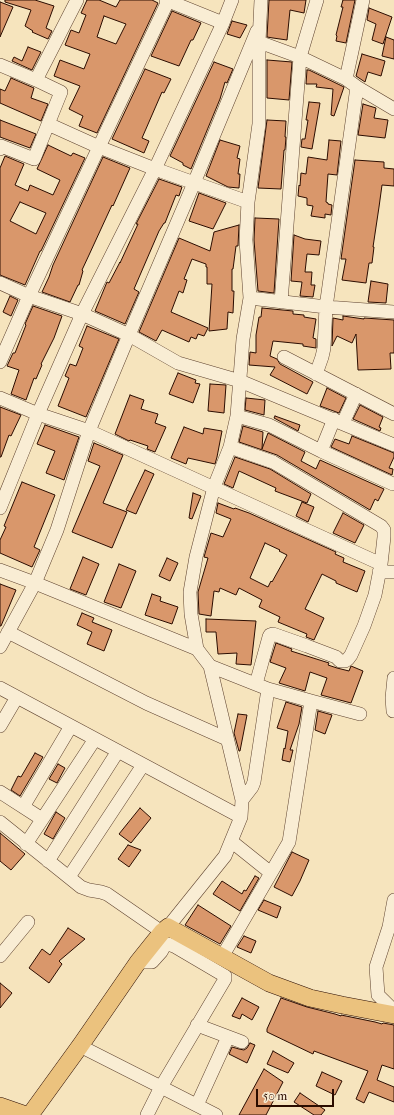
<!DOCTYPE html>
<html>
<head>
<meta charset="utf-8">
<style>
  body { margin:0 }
  #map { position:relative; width:394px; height:1115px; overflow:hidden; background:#f6e4bd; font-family:"IM FELL French Canon",serif }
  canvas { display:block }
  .scale { position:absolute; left:256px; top:1089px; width:78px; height:18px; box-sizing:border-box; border:2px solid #2b0c00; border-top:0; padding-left:5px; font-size:12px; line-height:14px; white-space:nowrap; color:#2b0c00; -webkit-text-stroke:3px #f9edd4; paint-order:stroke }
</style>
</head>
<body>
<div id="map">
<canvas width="394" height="1115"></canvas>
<div class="scale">50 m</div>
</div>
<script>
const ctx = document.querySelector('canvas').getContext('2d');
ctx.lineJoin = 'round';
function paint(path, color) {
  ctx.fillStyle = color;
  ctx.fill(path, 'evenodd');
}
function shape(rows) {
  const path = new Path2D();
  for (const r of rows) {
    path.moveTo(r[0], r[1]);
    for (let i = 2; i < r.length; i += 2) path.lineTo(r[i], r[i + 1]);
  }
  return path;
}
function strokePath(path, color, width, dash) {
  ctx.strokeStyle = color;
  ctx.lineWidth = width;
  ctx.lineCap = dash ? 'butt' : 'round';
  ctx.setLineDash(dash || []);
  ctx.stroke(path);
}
const building = shape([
  [5,0,35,0,54,6,46,28,52,31,48,39,32,32,33,31,25,26,31,10,5,2,5,0],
  [87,0,99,0,116,7,120,0,152,0,158,3,97,133,79,126,83,116,69,109,80,86,54,76,60,60,84,69,90,54,65,45,71,30,79,33,86,15,81,13,87,0],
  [104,16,126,24,116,44,97,37,104,16],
  [269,0,306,0,304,13,290,10,287,40,273,38,267,37,269,0],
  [343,0,355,0,346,43,336,41,337,36,336,35,343,7,341,7,343,0],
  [0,2,13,7,0,37,0,2],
  [369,8,392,17,383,44,372,40,376,24,367,20,369,8],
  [172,11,201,23,193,40,191,40,179,66,151,56,172,11],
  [232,21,247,25,240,38,227,34,232,21],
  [386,37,394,40,394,59,382,56,386,37],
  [28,47,41,52,32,70,12,61,14,57,22,61,28,47],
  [362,54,385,61,381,76,368,72,365,82,356,76,362,54],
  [267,60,292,62,289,100,267,98,267,60],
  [214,62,233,69,227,83,225,82,220,99,191,169,183,165,183,163,170,156,214,62],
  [145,69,171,79,164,93,162,92,142,138,149,141,144,153,112,139,145,69],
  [307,70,309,70,344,87,334,116,331,115,333,89,316,87,317,84,306,84,307,70],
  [11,78,34,88,31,98,48,104,41,121,0,103,0,89,5,91,11,78],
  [309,102,320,103,312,149,301,147,302,139,305,139,308,120,306,120,309,102],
  [363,104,376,108,374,118,388,120,385,138,358,135,363,104],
  [0,120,36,134,30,148,0,137,0,120],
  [267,120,286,121,285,137,286,137,285,150,284,150,281,189,258,188,267,120],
  [220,140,240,146,237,158,240,159,238,174,240,174,239,188,228,187,206,176,220,140],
  [329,140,341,141,337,175,328,174,326,202,328,203,328,204,332,205,331,215,325,214,325,218,311,216,313,206,307,205,307,198,298,196,299,185,300,186,301,173,306,174,308,157,327,160,329,140],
  [48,145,71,156,73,153,85,158,41,251,40,251,25,285,0,275,0,168,5,156,24,164,15,185,28,191,30,185,53,195,60,180,37,169,48,145],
  [20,202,46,213,36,234,10,221,20,202],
  [103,157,130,168,113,206,112,205,89,255,82,270,83,271,79,285,78,285,70,302,42,292,49,277,53,265,103,157],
  [355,160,384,162,384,168,394,169,394,186,382,185,379,207,373,247,374,247,372,263,369,263,366,283,342,280,346,259,341,259,355,160],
  [159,179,182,187,179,196,176,195,165,223,164,223,159,231,134,289,139,292,125,324,95,311,107,282,109,283,120,262,120,263,138,224,136,224,159,179],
  [199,193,226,203,213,229,189,221,199,193],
  [255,218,279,219,274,293,258,291,254,240,255,218],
  [239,225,238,246,236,246,233,269,232,269,232,291,234,291,233,313,228,312,227,329,209,331,212,284,207,284,207,267,206,267,206,264,192,259,184,279,187,280,183,293,179,291,171,312,208,328,204,336,198,334,196,339,191,337,189,342,162,330,156,341,139,332,179,238,210,251,214,232,239,225],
  [294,235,305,239,321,241,319,255,307,254,305,272,312,272,311,285,315,285,313,297,300,296,302,282,291,281,294,235],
  [371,281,388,284,386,303,368,302,371,281],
  [10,296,18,300,11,316,3,312,10,296],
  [33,306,62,316,54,338,41,364,42,365,36,379,34,378,26,400,11,394,19,370,7,366,13,353,15,353,26,325,25,324,33,306],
  [262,308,293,311,293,314,304,315,304,317,316,319,313,338,316,339,316,348,303,346,303,344,273,341,270,356,277,359,280,364,313,382,307,394,270,375,275,367,249,365,250,352,256,353,256,335,259,317,261,317,262,308],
  [343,316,364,319,364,318,394,320,394,353,390,353,391,369,358,370,356,334,352,343,337,336,332,346,333,318,343,320,343,316],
  [87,326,119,339,86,417,58,406,69,378,65,376,70,364,76,366,83,348,79,346,87,326],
  [178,373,196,380,195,383,200,384,193,403,169,394,178,373],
  [210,384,226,385,224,413,208,411,210,384],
  [327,388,346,398,339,413,320,406,327,388],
  [130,395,144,400,141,409,158,414,155,423,166,427,155,452,147,449,148,446,130,440,129,441,115,434,130,395],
  [246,398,265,400,264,415,245,410,246,398],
  [360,405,383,417,379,427,381,428,380,431,353,419,360,405],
  [0,407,21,415,11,436,9,435,1,457,0,457,0,407],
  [275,416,300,425,298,431,274,418,275,416],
  [45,425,79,437,64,480,46,473,55,451,37,444,45,425],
  [243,426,263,432,262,449,268,433,305,452,301,461,316,469,320,460,384,489,378,501,375,499,370,510,277,455,239,442,243,426],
  [184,427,203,434,204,428,222,431,217,457,215,464,188,458,186,464,171,458,184,427],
  [352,436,394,453,394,457,389,468,393,469,392,475,331,447,335,439,349,444,352,436],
  [94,443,123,455,103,503,127,512,112,548,72,532,100,466,88,461,94,443],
  [235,457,270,469,311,494,307,503,275,491,276,488,239,471,233,488,224,484,235,457],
  [145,470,154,474,136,514,126,510,145,470],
  [22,482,55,495,34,547,40,550,32,567,0,553,0,540,6,527,4,526,22,482],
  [193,493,201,496,192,519,189,518,193,493],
  [302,502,314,507,308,522,296,516,302,502],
  [218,503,234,509,235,508,249,513,336,552,335,554,344,558,343,562,365,571,357,592,336,583,336,581,322,574,305,609,324,618,314,640,306,637,307,634,278,622,280,617,259,607,262,600,239,588,236,595,220,588,219,592,214,591,211,616,199,614,198,592,208,558,204,557,211,533,223,537,231,519,216,513,218,503],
  [265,543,280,550,279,551,287,555,272,582,271,581,268,587,250,578,265,543],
  [343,513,364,525,355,543,333,533,343,513],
  [83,557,99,564,86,595,70,589,83,557],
  [167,558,178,563,170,581,159,576,167,558],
  [119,564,136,571,121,608,104,602,119,564],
  [0,584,16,590,1,626,0,626,0,584],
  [152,594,161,597,160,601,178,607,172,624,145,615,152,594],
  [82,613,94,618,92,622,112,630,104,651,87,644,92,632,77,625,82,613],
  [206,619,256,621,251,665,236,664,237,653,218,654,216,632,206,632,206,619],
  [276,643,292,649,291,651,329,663,328,665,337,668,349,671,351,666,363,671,351,703,321,695,327,678,310,672,305,691,279,683,286,668,270,662,276,643],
  [286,702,302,707,299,724,290,750,293,750,290,762,282,760,284,748,285,749,288,731,277,728,286,702],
  [318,711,332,715,325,734,315,730,318,711],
  [238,714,247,715,240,751,239,751,234,733,238,714],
  [35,753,43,757,20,796,11,790,18,776,21,777,35,753],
  [58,764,65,768,57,783,49,779,58,764],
  [140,808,151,818,131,843,119,834,140,808],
  [56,812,65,818,53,839,44,834,56,812],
  [0,833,25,854,11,870,0,861,0,833],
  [128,845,141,850,129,867,118,859,128,845],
  [292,852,309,860,300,881,292,896,274,887,292,852],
  [255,876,259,878,240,911,213,894,222,881,242,894,244,890,246,891,255,876],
  [264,900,281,907,277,918,258,910,264,900],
  [198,905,231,926,220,944,185,925,198,905],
  [68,928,85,939,59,961,62,964,49,983,29,968,42,949,50,955,68,928],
  [244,936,256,941,251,953,237,947,244,936],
  [0,983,12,993,0,1008,0,983],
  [242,998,259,1007,252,1020,242,1014,240,1019,232,1016,242,998],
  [281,998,307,1007,335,1014,341,1016,341,1015,375,1022,382,1024,383,1023,394,1025,394,1069,382,1065,377,1080,394,1087,394,1102,369,1092,364,1103,356,1099,368,1071,314,1051,313,1054,267,1032,267,1029,281,998],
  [250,1043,255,1045,247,1063,229,1054,232,1047,239,1049,244,1050,247,1048,250,1043],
  [273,1051,294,1063,288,1073,267,1064,273,1051],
  [264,1069,283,1082,266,1115,239,1115,264,1069],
  [322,1072,342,1081,335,1095,316,1086,322,1072],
  [300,1093,325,1110,321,1115,314,1115,294,1102,300,1093]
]);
const minor = shape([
  [166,0,223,23],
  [168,1,99,147,155,169,248,202],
  [259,42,300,57,346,79,357,87],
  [0,65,36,80],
  [346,79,363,0],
  [0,149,1,146,34,159,61,92,36,80,77,0],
  [0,283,29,296,82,314,129,335,178,363,240,381,394,445],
  [250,298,326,307,394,312],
  [281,302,300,57,317,0],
  [284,357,394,414],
  [0,362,29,296,99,147,48,124],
  [316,374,322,357,324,348,326,307,357,87,394,109],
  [0,398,38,414,89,431,381,564],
  [237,416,269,425,321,451,393,484],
  [343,423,356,394],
  [230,447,273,462,381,526,384,530,384,537,381,564,375,595,364,626,351,655,348,659,345,661,340,661,336,657,307,646,273,634,270,635,269,637,256,684],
  [321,451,334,419],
  [0,508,38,414,82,314,155,169,223,23,232,0],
  [0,570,35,583,197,649],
  [379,572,394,572],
  [8,632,146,703,227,739],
  [0,647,35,583,57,530,89,431,129,335,194,183,257,31],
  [210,666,268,689,311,701,289,842,222,957],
  [394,678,392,698,393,711,394,711],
  [0,688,241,817],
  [311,701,360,714],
  [0,726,17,697],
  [0,792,42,819],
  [242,800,252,787,254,782,268,689],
  [23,807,71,726],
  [0,822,81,887,89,890,101,892,107,894,162,932],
  [231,841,271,873],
  [26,844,95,739],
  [48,861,118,751],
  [69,877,143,765],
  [394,900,389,927,376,967,378,995,394,1011],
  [168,927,225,856,241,817,242,800,210,666,197,649,191,614,190,592,196,557,214,487,230,447,237,416,243,339,250,298,246,240,248,202,259,124,259,42,261,0],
  [0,956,28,922],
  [138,962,152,962,161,952,165,945,168,944,174,946,225,976,225,979,161,1087,216,1115],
  [197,1025,242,1042],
  [80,1046,161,1087,147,1115],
  [197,1105,228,1037]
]);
const major = shape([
  [0,1106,26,1115],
  [30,1115,80,1046,138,962,162,932,168,927,269,983,310,998,342,1005,394,1015]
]);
paint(building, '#d9976b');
strokePath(building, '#2b0c00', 1);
strokePath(minor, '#5e422f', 14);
strokePath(major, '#2b0c00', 18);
strokePath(minor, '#f9edd4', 13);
strokePath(major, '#ebc27e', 17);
</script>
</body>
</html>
